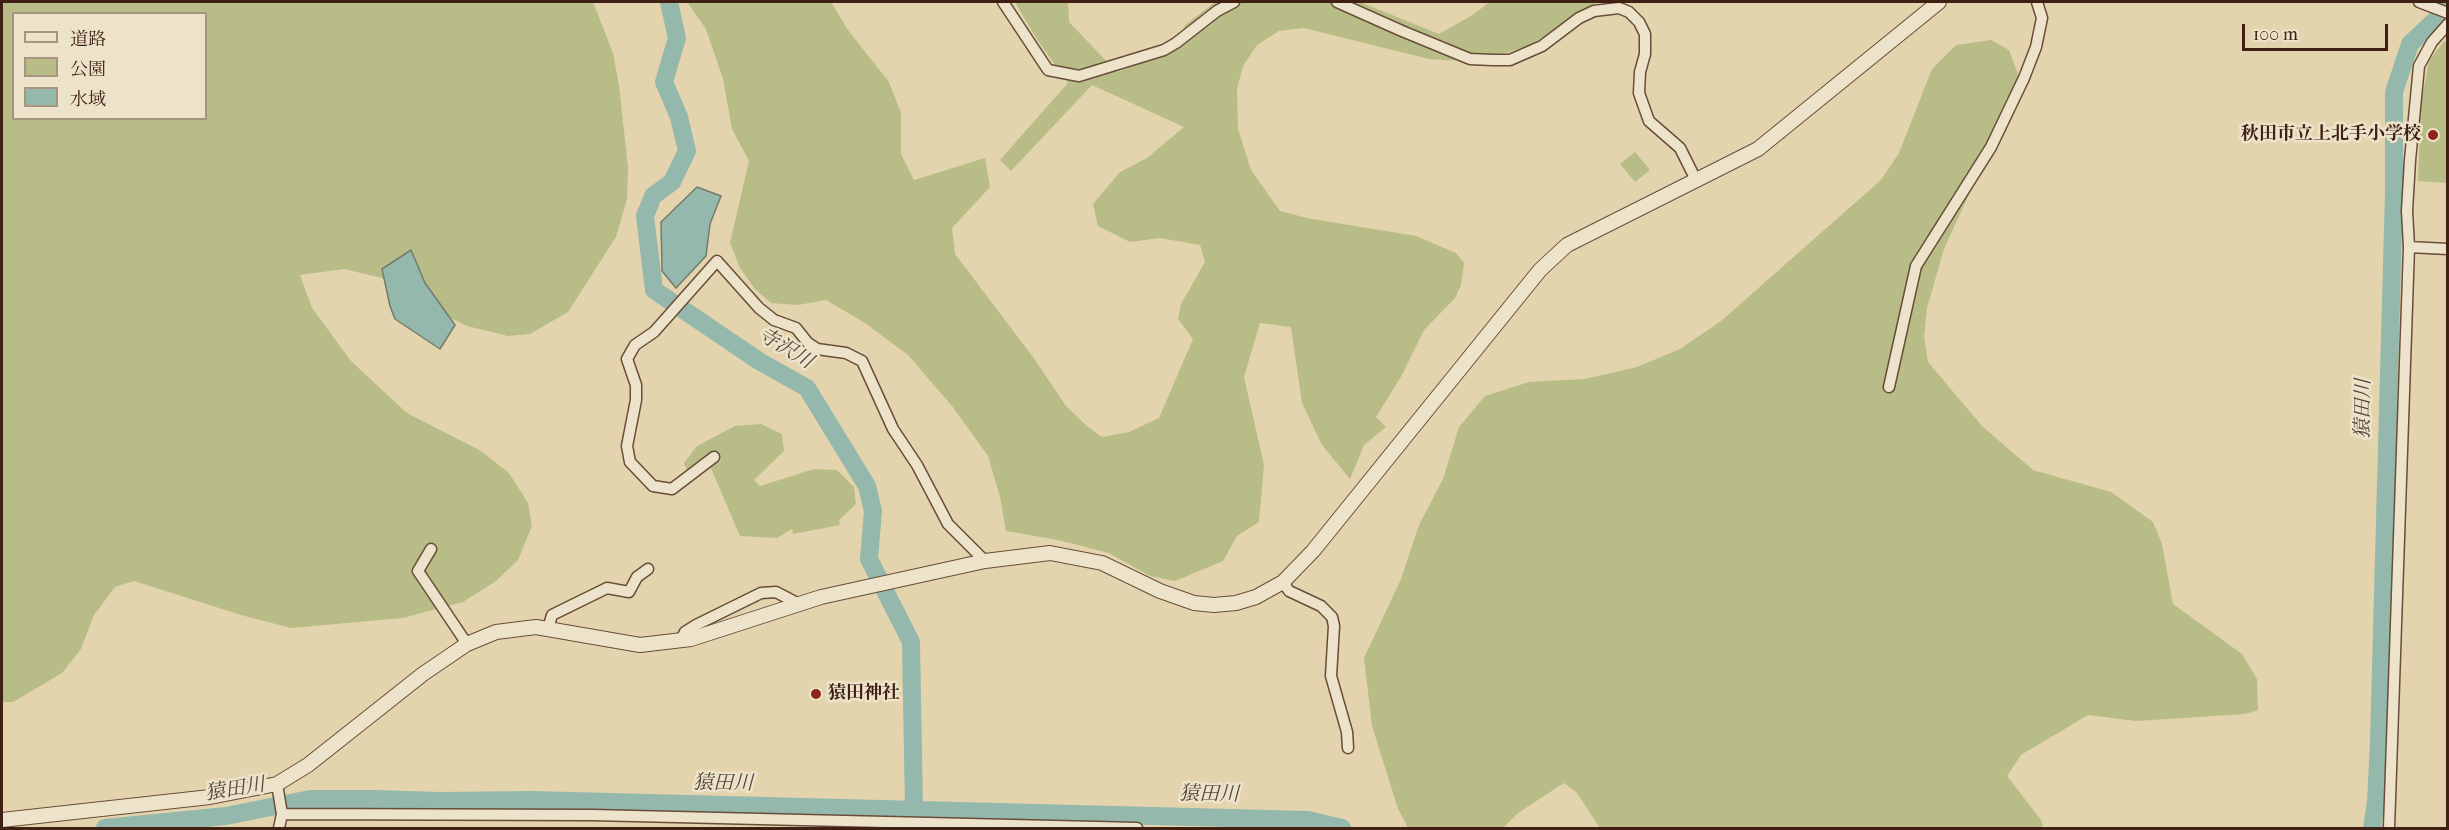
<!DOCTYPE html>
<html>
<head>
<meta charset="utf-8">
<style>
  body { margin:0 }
  #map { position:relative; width:2449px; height:830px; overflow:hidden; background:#e4d4ad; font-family:"IM FELL French Canon","Noto Serif JP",serif }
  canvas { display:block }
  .frame { position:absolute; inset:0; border:3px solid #3f2012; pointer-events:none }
  .legend { position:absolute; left:12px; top:12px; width:195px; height:108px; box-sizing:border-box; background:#ede3ca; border:2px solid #a79580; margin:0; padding:8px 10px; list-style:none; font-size:18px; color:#3f2012 }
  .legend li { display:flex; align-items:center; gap:12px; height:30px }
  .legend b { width:30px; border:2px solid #a79580 }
  .scale { position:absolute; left:2242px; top:24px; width:146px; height:27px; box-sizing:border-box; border:3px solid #3f2012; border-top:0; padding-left:8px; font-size:18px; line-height:21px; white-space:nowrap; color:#3f2012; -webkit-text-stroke:4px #ede3ca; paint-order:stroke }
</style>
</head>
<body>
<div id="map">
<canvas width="2449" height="830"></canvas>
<div class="frame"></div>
<ul class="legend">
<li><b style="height:8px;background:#ede3ca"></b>道路</li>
<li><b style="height:16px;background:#b8bc87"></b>公園</li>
<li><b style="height:16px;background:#95b8ac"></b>水域</li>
</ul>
<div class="scale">100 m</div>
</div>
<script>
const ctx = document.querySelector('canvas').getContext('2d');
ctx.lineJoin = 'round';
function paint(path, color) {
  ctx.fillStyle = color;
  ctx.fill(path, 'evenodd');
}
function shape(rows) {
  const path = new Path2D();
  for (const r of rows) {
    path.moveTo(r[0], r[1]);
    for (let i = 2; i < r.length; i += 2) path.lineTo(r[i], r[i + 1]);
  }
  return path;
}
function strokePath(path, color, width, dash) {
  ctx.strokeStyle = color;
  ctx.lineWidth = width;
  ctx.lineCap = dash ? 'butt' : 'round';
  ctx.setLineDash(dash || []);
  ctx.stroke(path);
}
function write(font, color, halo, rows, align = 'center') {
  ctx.font = font + ' "IM FELL French Canon","Noto Serif JP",serif';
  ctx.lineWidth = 5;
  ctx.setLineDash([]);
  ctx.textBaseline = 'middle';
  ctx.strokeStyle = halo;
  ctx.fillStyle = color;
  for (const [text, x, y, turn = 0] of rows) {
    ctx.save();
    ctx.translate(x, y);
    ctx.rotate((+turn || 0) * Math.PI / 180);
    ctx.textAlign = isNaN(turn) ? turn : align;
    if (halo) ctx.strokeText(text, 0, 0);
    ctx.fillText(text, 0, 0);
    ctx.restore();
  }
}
const green = shape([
  [2,2,593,2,613,53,619,85,628,168,627,199,616,237,568,312,530,334,508,336,467,326,424,305,382,278,344,269,300,275,312,308,351,361,407,413,481,451,509,473,528,503,532,526,518,560,496,581,463,602,403,618,291,628,241,615,134,581,115,587,94,615,81,649,62,673,13,702,2,702],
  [14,14,206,14,206,118,14,118],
  [687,2,831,2,848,30,889,82,901,113,901,154,914,180,985,158,990,187,952,228,955,254,1033,357,1066,406,1088,427,1102,437,1129,432,1159,418,1193,339,1178,319,1181,304,1205,262,1200,245,1160,238,1130,242,1098,226,1093,204,1120,172,1147,158,1184,127,1092,85,1011,171,1000,160,1068,83,1036,38,1015,2,1068,2,1069,22,1117,72,1171,52,1185,25,1215,2,1360,2,1439,34,1471,16,1490,2,1598,2,1530,45,1478,62,1429,59,1304,28,1279,31,1257,45,1243,66,1237,89,1238,129,1251,170,1280,211,1307,218,1416,236,1456,253,1464,263,1461,285,1455,298,1424,330,1402,375,1376,417,1386,427,1364,445,1350,479,1322,445,1302,403,1291,327,1260,323,1244,377,1264,465,1259,522,1237,536,1223,561,1175,581,1150,576,1109,553,1058,540,1006,531,1000,497,988,456,952,406,908,355,865,323,826,300,798,305,771,303,755,289,740,268,730,243,749,161,732,129,723,79,706,29],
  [1991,40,2009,50,2018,74,2012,119,1970,192,1944,249,1927,308,1924,337,1928,362,1982,426,2033,470,2111,492,2153,522,2162,544,2173,604,2242,654,2257,679,2258,710,2245,714,2136,721,2088,715,2021,755,2007,776,2041,820,2043,828,1600,828,1577,793,1564,783,1518,813,1503,828,1408,828,1398,809,1372,726,1364,658,1401,579,1419,525,1443,479,1459,427,1485,396,1529,382,1585,379,1637,367,1680,349,1721,321,1881,180,1899,153,1932,69,1956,45],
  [2444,41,2448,43,2447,183,2418,181,2421,103,2429,61],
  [1635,152,1650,170,1635,182,1620,164],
  [761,424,782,434,784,451,754,480,760,486,814,469,837,470,854,487,856,504,839,520,840,525,793,534,792,529,777,538,740,536,710,466,691,480,684,463,697,446,735,426]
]);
const water = shape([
  [697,187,721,196,710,224,706,256,676,288,662,271,661,222,697,187],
  [411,250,425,283,455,325,440,349,395,319,390,306,382,269,411,250]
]);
const river = shape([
  [669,2,677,38,664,82,679,117,687,151,672,182,653,196,645,216,654,290,759,361,807,388,867,486,873,511,869,559,911,642,914,809],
  [105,828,226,816,310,799,375,799,440,801,533,800,1308,820,1342,828],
  [2372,828,2376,802,2379,741,2394,191,2394,92,2410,44,2448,8]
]);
const minor = shape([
  [1003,2,1048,70,1079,76,1164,50,1176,43,1217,11,1234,2],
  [1337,2,1402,31,1470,59,1492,60,1510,60,1542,46,1579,18,1594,11,1619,8,1629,12,1639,22,1645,34,1645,54,1640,72,1639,93,1649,121,1680,148,1696,180],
  [2419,2,2448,13],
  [2409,247,2448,249],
  [1889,387,1916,266,1991,147,2024,78,2036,47,2042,18,2037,2],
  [714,457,672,489,653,486,630,462,627,446,636,400,636,385,627,359,635,345,654,332,717,261,759,308,774,320,796,328,808,343,817,349,846,353,862,361,893,429,917,465,948,524,985,561],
  [431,549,418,571,467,644],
  [1283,582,1289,591,1321,606,1332,617,1334,626,1331,676,1347,732,1348,748],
  [548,629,552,615,607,588,629,592,637,577,648,569],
  [681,640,685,632,696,625,761,593,776,592,799,604],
  [277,784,282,814,279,828],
  [282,814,592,815,1137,828],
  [2389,828,2409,247,2407,211,2410,160,2419,66,2432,42,2448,24]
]);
const tertiary = shape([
  [2,820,210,797,277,784,308,765,423,674,467,644,496,632,536,627,640,645,691,639,821,597,985,561,1050,553,1102,563,1160,591,1194,603,1214,605,1236,603,1256,597,1283,582,1313,551,1540,270,1567,245,1758,149,1939,2]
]);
const markers = [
  [2433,135,6,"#8f2418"],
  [816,694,6,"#8f2418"]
];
const poiNames = [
  ["秋田市立上北手小学校",2421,135],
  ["猿田神社",828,694,"left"]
];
const waterNames = [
  ["寺沢川",785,349,31],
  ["猿田川",2364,409,-89],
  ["猿田川",723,784,1],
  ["猿田川",235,790,-9],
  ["猿田川",1209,795,1]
];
paint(green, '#b8bc87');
paint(water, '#95b8ac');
strokePath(water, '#737b6e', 1.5);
strokePath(river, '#95b8ac', 18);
strokePath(minor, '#684d39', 13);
strokePath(tertiary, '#684d39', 16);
strokePath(minor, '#ede3ca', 10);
strokePath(tertiary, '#ede3ca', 14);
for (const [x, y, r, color] of markers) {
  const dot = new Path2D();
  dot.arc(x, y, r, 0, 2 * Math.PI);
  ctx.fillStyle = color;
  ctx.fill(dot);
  strokePath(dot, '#ede3ca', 2);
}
write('bold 18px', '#3f2012', '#ede3ca', poiNames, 'right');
write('italic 20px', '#544638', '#ede3ca', waterNames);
</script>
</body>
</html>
